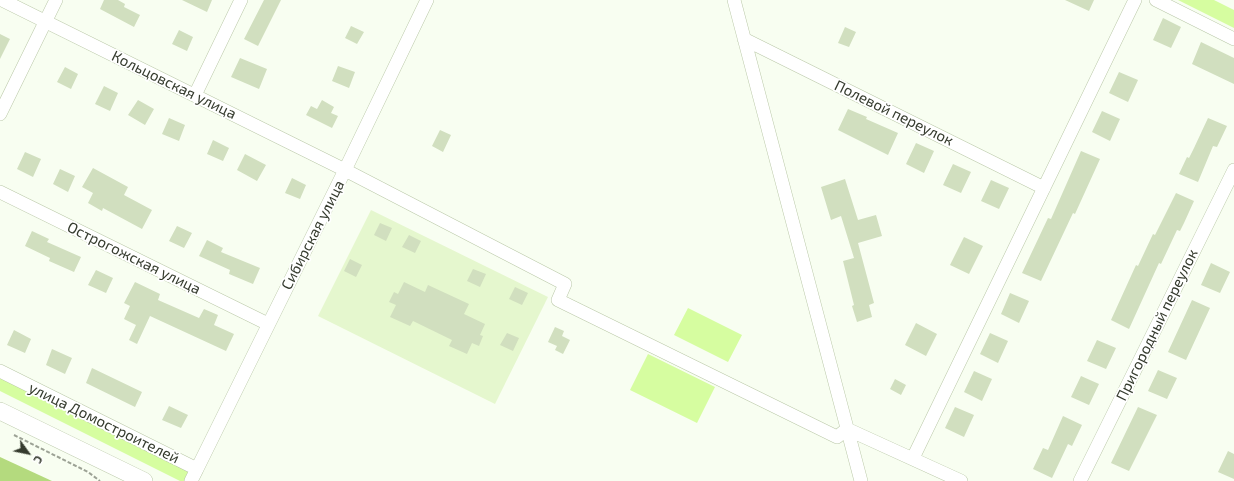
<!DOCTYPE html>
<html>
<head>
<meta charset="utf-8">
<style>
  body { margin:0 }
  #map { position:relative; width:1234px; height:481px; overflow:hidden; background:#f8fef1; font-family:"Exo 2",sans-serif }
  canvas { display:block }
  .north { position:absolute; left:8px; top:433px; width:40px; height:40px; -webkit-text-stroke:3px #fff; paint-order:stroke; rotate:123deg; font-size:11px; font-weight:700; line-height:16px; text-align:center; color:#353b2e }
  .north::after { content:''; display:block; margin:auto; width:14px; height:18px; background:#353b2e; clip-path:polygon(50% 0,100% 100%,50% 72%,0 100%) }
</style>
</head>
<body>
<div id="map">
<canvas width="1234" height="481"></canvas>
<div class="north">С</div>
</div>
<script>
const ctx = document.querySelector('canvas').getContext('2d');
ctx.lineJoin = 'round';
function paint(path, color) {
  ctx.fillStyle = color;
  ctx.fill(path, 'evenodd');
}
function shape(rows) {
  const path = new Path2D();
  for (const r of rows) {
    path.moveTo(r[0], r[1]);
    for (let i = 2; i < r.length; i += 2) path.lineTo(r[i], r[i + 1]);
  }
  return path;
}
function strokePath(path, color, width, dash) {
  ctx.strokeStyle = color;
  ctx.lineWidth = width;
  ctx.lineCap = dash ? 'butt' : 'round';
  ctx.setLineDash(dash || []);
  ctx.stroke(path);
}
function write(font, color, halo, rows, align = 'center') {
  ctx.font = font + ' "Exo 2",sans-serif';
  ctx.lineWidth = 3.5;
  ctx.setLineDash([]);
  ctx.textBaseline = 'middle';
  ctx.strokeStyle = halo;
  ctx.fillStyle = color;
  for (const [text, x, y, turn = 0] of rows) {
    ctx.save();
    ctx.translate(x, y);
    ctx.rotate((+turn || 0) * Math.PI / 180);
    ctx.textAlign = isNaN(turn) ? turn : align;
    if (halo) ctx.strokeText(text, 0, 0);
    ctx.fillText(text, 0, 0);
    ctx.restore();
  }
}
const built = shape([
  [371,210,548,297,495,404,318,316]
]);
const green = shape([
  [1178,0,1214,0,1234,10,1234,28],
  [688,308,742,335,728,362,674,335],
  [648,354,715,387,697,423,630,390],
  [0,377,191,472,186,481,180,481,0,391]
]);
const forest = shape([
  [0,457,52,481,0,481]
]);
const building = shape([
  [104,0,118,0,125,4,124,7,140,15,134,27,100,9],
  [182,0,212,0,207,12],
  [264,0,281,0,258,46,244,39],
  [1065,0,1094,0,1089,11],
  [1163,18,1181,27,1171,48,1153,40],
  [351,26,364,32,357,44,345,38],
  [845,27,856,32,849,47,838,43],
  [179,30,193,37,187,51,172,44],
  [0,34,10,39,0,59],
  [1201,42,1234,58,1234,84,1192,64],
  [240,58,267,69,259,89,231,77],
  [338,66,355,72,349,88,332,81],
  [65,67,78,74,71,89,57,82],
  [1119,72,1138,80,1128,102,1109,93],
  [104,86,118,93,110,111,95,104],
  [138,100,154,109,145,125,128,115],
  [322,100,334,107,331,113,338,116,332,128,306,115,311,106,317,109],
  [848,109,867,117,866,119,898,133,888,155,838,130],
  [1102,111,1120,119,1110,141,1092,132],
  [169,118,185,125,179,141,162,134],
  [1208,118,1227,126,1217,147,1213,146,1198,182,1179,174,1187,157,1189,158,1194,148],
  [440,130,451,135,443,152,432,146],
  [213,140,229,148,223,161,207,154],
  [916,143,934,151,924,173,906,164],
  [1081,151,1100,159,1075,214,1073,213,1041,281,1022,273,1048,218,1051,219],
  [25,152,41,159,33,177,17,169],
  [245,154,266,165,257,181,237,170],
  [953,164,971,172,961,193,943,185],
  [93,168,128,187,124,195,152,210,142,229,103,208,102,211,88,203,93,193,82,187],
  [60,169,75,176,68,192,53,184],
  [292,178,306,185,300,199,285,193],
  [845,179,858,220,876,215,882,236,858,243,874,303,869,305,872,317,857,322,852,306,854,305,843,261,854,258,841,216,831,220,821,187],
  [991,180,1009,188,999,209,981,201],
  [1176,193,1194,201,1184,223,1180,231,1177,230,1161,264,1159,263,1129,329,1111,320,1136,265,1138,266,1153,234,1155,235],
  [380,223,392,228,386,241,374,235],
  [177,226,192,233,184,248,169,241],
  [32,231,49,239,47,242,81,257,74,272,49,261,50,258,25,246],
  [409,235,421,241,415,253,402,247],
  [964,237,983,246,969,274,950,265],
  [207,240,223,248,221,252,260,268,253,284,229,274,230,270,199,256],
  [350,259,362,265,356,277,344,271],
  [1211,263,1230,272,1220,293,1201,285],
  [473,269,486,274,480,287,467,281],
  [96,270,113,278,106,293,88,285],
  [135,282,160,294,158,300,199,318,204,309,218,315,214,325,234,334,226,351,150,316,137,344,129,340,136,325,124,319,130,306,124,303],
  [404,282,425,292,428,285,469,304,464,314,485,324,480,335,483,336,479,346,472,343,467,354,449,346,452,340,413,321,410,326,390,317,396,305,389,302,394,292,398,294],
  [515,287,528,293,522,305,509,299],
  [1010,293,1029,301,1019,323,1001,314],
  [1192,300,1210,308,1186,360,1168,352],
  [916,323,937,334,926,356,905,345],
  [555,327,564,331,562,336,570,340,563,354,555,350,557,346,548,342],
  [14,330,31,339,25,353,7,345],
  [507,333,519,338,513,351,500,345],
  [990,333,1008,341,998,363,980,354],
  [1097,340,1116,348,1106,369,1087,361],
  [52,349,72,358,65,374,46,365],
  [92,368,142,392,135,407,86,383],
  [1158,370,1177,378,1167,399,1148,391],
  [974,371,992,379,982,401,964,392],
  [1081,376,1099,384,1089,405,1071,397],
  [895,379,906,385,901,395,890,389],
  [169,406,188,415,181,428,162,420],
  [955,407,974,415,964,437,945,428],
  [1138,407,1157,415,1129,471,1111,463],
  [1063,416,1082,425,1072,446,1068,444,1052,478,1033,469,1043,448,1048,450],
  [1228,451,1234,454,1234,479,1218,472]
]);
const path = shape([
  [14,435,88,472,100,481]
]);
const minor = shape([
  [2,0,345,170,565,284,558,300,837,437,847,429,961,481],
  [734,0,861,481],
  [1156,0,1234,39],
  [744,39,1044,188],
  [195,95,241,0],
  [0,114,56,0],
  [0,192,268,324],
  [0,371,197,469,191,481],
  [913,458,1135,0],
  [197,469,345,170,427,0],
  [1080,481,1234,170]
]);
const major = shape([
  [0,411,144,481]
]);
const streetNames = [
  ["Кольцовская улица",174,85,26],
  ["Полевой переулок",894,113,26],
  ["Сибирская улица",313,235,-63],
  ["Острогожская улица",134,258,26],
  ["Пригородный переулок",1157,325,-64],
  ["улица Домостроителей",104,423,26]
];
paint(built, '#e5f7ce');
paint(green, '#d6fda0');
paint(forest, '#b4da7e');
paint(building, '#d1dfbf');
strokePath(minor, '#bac8a8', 14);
strokePath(major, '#bac8a8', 18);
strokePath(path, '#9ca295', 2, [4, 2]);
strokePath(minor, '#fff', 13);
strokePath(major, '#fff', 17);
write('15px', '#353b2e', '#fff', streetNames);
</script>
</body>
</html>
